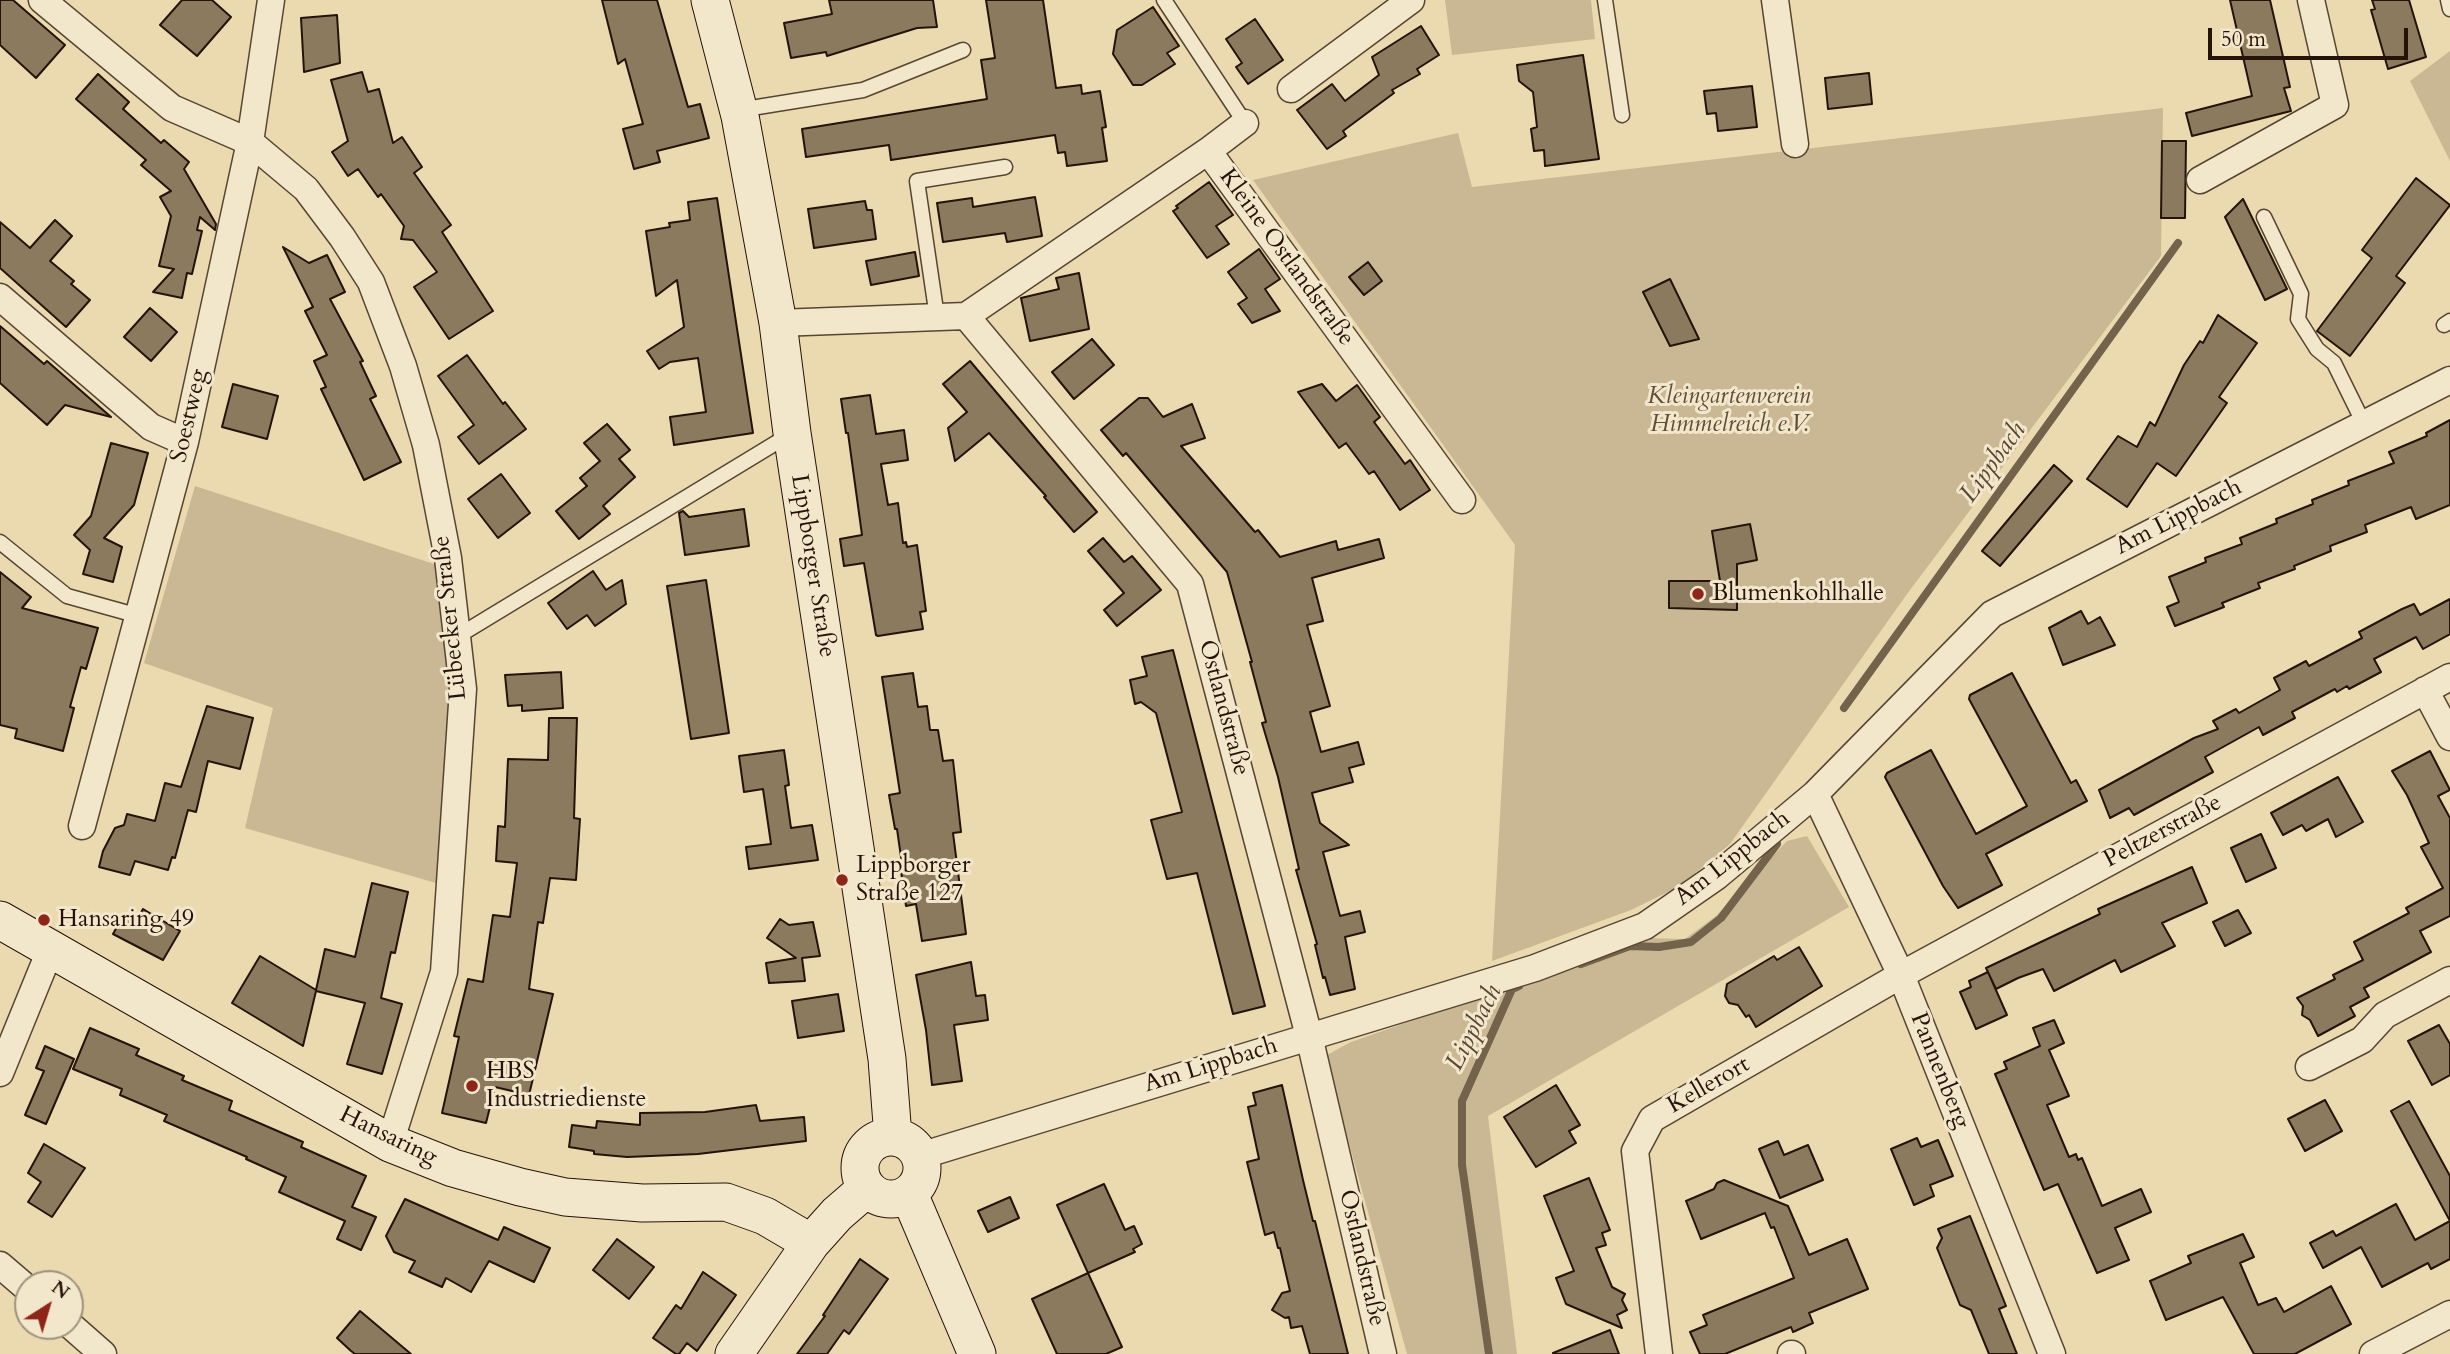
<!DOCTYPE html>
<html>
<head>
<meta charset="utf-8">
<style>
  body { margin:0 }
  #map { position:relative; width:2450px; height:1354px; overflow:hidden; background:#ebdaaf; font-family:Cardo,serif }
  canvas { display:block }
  .north { position:absolute; left:14px; top:1270px; width:70px; height:70px; box-sizing:border-box; background:#f2e7cb; border:2px solid #a0927d; border-radius:50%; rotate:37deg; font-size:19px; font-weight:700; line-height:28px; text-align:center; color:#251309 }
  .north::after { content:''; display:block; margin:auto; width:24px; height:32px; background:#8f2418; clip-path:polygon(50% 0,100% 100%,50% 72%,0 100%) }
  .scale { position:absolute; left:2208px; top:28px; width:200px; height:32px; box-sizing:border-box; border:4px solid #251309; border-top:0; padding-left:9px; font-size:21px; line-height:24px; white-space:nowrap; color:#251309; -webkit-text-stroke:5px #f2e7cb; paint-order:stroke }
</style>
</head>
<body>
<div id="map">
<canvas width="2450" height="1354"></canvas>
<div class="north">N</div>
<div class="scale">50 m</div>
</div>
<script>
const ctx = document.querySelector('canvas').getContext('2d');
ctx.lineJoin = 'round';
function paint(path, color) {
  ctx.fillStyle = color;
  ctx.fill(path, 'evenodd');
}
function shape(rows) {
  const path = new Path2D();
  for (const r of rows) {
    if (r.length === 3) {
      path.moveTo(r[0] + r[2], r[1]);
      path.arc(r[0], r[1], r[2], 0, 2 * Math.PI);
      continue;
    }
    path.moveTo(r[0], r[1]);
    for (let i = 2; i < r.length; i += 2) path.lineTo(r[i], r[i + 1]);
  }
  return path;
}
function strokePath(path, color, width, dash) {
  ctx.strokeStyle = color;
  ctx.lineWidth = width;
  ctx.lineCap = dash ? 'butt' : 'round';
  ctx.setLineDash(dash || []);
  ctx.stroke(path);
}
function write(font, color, halo, rows, align = 'center') {
  ctx.font = font + ' Cardo,serif';
  ctx.lineWidth = 6;
  ctx.setLineDash([]);
  ctx.textBaseline = 'middle';
  ctx.strokeStyle = halo;
  ctx.fillStyle = color;
  for (const [text, x, y, turn = 0] of rows) {
    ctx.save();
    ctx.translate(x, y);
    ctx.rotate((+turn || 0) * Math.PI / 180);
    ctx.textAlign = isNaN(turn) ? turn : align;
    if (halo) ctx.strokeText(text, 0, 0);
    ctx.fillText(text, 0, 0);
    ctx.restore();
  }
}
const green = shape([
  [1445,0,1591,0,1595,39,1452,55],
  [2450,51,2450,161,2410,81],
  [2163,108,2161,256,1907,594,1730,844,1680,886,1631,910,1492,961,1515,545,1253,180,1458,133,1472,187],
  [195,486,440,566,451,684,436,883,245,828,273,708,144,663],
  [1807,836,1849,907,1488,1116,1517,1354,1407,1354,1325,1056,1351,1042,1647,938,1685,939,1716,916,1787,841]
]);
const stream = shape([
  [1844,708,2178,243],
  [1581,964,1630,946,1659,947,1691,942,1721,918,1777,844],
  [1489,1354,1462,1165,1462,1101,1512,989,1519,986]
]);
const building = shape([
  [0,0,13,0,65,45,36,78,0,45,0,0],
  [182,0,212,0,231,17,197,56,160,25,182,0],
  [602,0,657,0,688,107,700,104,709,138,657,151,660,162,634,169,623,129,643,124,625,59,618,64,602,0],
  [829,0,933,0,937,27,917,28,827,56,826,52,791,58,784,23,832,14,829,0],
  [986,0,1043,0,1056,88,1081,85,1082,94,1100,91,1106,127,1102,128,1107,161,1067,166,1065,152,1058,153,1055,135,891,160,889,145,806,157,802,129,987,99,981,60,995,58,986,0],
  [2230,0,2270,0,2290,87,2284,88,2291,111,2192,136,2186,113,2252,96,2230,0],
  [2372,0,2409,0,2426,57,2388,69,2371,10,2375,9,2372,0],
  [1153,7,1179,46,1167,53,1175,64,1142,85,1133,85,1113,54,1117,30,1153,7],
  [337,15,340,63,304,72,301,18,337,15],
  [1255,19,1283,60,1248,84,1236,67,1242,63,1226,39,1255,19],
  [1421,26,1439,55,1417,69,1420,74,1392,90,1394,93,1343,131,1346,136,1327,149,1297,110,1332,84,1345,101,1379,75,1372,57,1421,26],
  [1583,55,1599,159,1545,166,1544,150,1534,151,1531,129,1537,127,1533,92,1519,81,1517,65,1583,55],
  [362,72,368,92,379,89,393,143,402,137,422,167,414,173,451,225,442,232,493,311,449,339,414,287,437,272,413,240,401,239,404,226,381,194,378,197,358,169,348,176,332,152,348,141,331,80,362,72],
  [1869,73,1872,104,1828,109,1825,78,1869,73],
  [98,74,129,102,123,109,161,143,164,140,189,162,184,169,216,224,215,230,200,217,197,230,202,231,192,274,187,273,182,298,153,292,174,269,159,266,171,216,160,197,171,191,141,165,146,160,76,99,98,74],
  [1752,86,1757,127,1718,131,1716,113,1707,114,1704,91,1752,86],
  [2162,141,2186,141,2185,218,2161,218,2162,141],
  [2416,178,2450,205,2396,276,2405,283,2350,356,2317,331,2372,258,2362,250,2416,178],
  [1209,182,1233,215,1216,226,1229,244,1207,258,1173,211,1178,208,1176,206,1209,182],
  [1035,197,1042,236,1007,242,1005,233,943,242,937,203,972,198,973,207,1035,197],
  [717,198,753,433,674,445,670,417,706,412,698,358,670,362,659,369,647,351,684,327,677,280,656,296,646,231,670,227,669,223,690,220,688,202,717,198],
  [2243,199,2287,289,2265,300,2225,217,2243,199],
  [865,201,867,210,872,210,876,239,814,248,808,209,865,201],
  [55,220,72,236,50,261,74,281,71,284,90,300,66,327,0,268,0,222,30,248,55,220],
  [283,247,309,263,327,255,345,292,330,299,363,361,360,362,376,396,370,399,401,462,364,480,321,389,326,387,314,361,327,355,305,311,313,307,283,247],
  [1259,249,1280,279,1265,289,1280,311,1252,323,1238,304,1247,298,1228,272,1259,249],
  [915,252,919,276,871,285,866,261,915,252],
  [1368,262,1382,281,1364,295,1349,277,1368,262],
  [1079,273,1089,329,1030,341,1021,298,1059,289,1056,278,1079,273],
  [1670,279,1699,339,1670,346,1643,292,1670,279],
  [150,308,177,332,151,361,124,337,150,308],
  [2218,315,2257,343,2219,397,2227,403,2176,476,2157,463,2127,507,2087,479,2118,436,2137,447,2150,422,2155,426,2184,365,2200,341,2203,343,2218,315],
  [0,326,44,364,47,361,111,417,65,405,47,425,0,383,0,326],
  [1092,339,1114,365,1074,399,1052,372,1092,339],
  [467,355,503,404,505,402,526,429,479,464,458,437,474,425,438,376,467,355],
  [970,361,1097,512,1074,532,1044,497,1046,496,989,433,955,461,948,428,967,412,943,384,970,361],
  [233,384,278,396,267,439,222,427,233,384],
  [1322,384,1336,401,1357,385,1380,417,1374,422,1405,464,1410,460,1430,490,1400,510,1374,471,1369,474,1346,443,1339,448,1298,392,1322,384],
  [870,395,876,434,904,430,908,460,881,464,888,505,898,503,903,543,906,542,907,547,917,545,926,611,920,612,923,629,878,636,876,635,864,563,844,566,840,539,862,535,848,433,846,433,841,399,870,395],
  [1139,398,1148,398,1163,417,1192,404,1205,438,1181,446,1255,532,1258,530,1280,557,1336,541,1338,550,1379,539,1384,558,1312,578,1323,621,1307,625,1330,706,1310,712,1321,752,1358,742,1364,764,1349,768,1353,782,1312,793,1320,823,1349,845,1323,852,1340,916,1360,911,1365,932,1345,937,1355,989,1330,995,1325,977,1323,978,1315,945,1317,944,1296,870,1299,869,1278,777,1262,723,1266,722,1250,662,1252,662,1227,572,1126,453,1123,456,1101,430,1139,398],
  [2450,420,2450,505,2416,519,2411,507,2365,525,2367,532,2330,546,2331,551,2294,566,2295,569,2258,583,2260,588,2222,603,2224,607,2175,626,2167,607,2179,602,2169,577,2206,562,2205,558,2242,544,2240,538,2277,523,2276,519,2313,504,2312,500,2349,485,2348,481,2394,463,2389,452,2427,436,2426,433,2450,420],
  [607,424,630,450,619,459,635,477,603,506,610,514,579,539,556,511,587,486,580,478,600,461,584,443,607,424],
  [111,443,148,453,134,505,104,538,122,547,113,582,83,574,90,550,74,535,91,516,111,443],
  [2054,465,2072,481,2000,566,1982,551,2054,465],
  [501,474,530,513,498,538,468,499,501,474],
  [744,509,749,546,685,555,679,513,683,511,689,517,744,509],
  [1750,524,1757,560,1737,564,1737,610,1669,608,1669,581,1720,581,1712,531,1750,524],
  [1103,538,1124,562,1132,556,1161,590,1117,626,1104,610,1124,593,1088,551,1103,538],
  [593,571,606,590,622,580,626,604,595,626,587,615,567,629,548,603,593,571],
  [0,572,31,597,22,608,98,628,86,669,81,667,70,707,74,708,63,751,15,738,17,729,0,725,0,572],
  [706,580,729,733,691,739,667,586,706,580],
  [2450,599,2450,634,2423,649,2416,637,2374,659,2381,672,2349,689,2347,686,2337,692,2335,689,2292,712,2295,718,2263,735,2259,727,2205,757,2213,772,2134,815,2129,808,2110,818,2099,790,2194,738,2218,729,2213,721,2236,709,2239,713,2280,690,2274,678,2306,661,2309,666,2362,638,2359,632,2402,609,2414,604,2420,615,2450,599],
  [2081,611,2088,624,2100,617,2115,645,2063,665,2049,628,2081,611],
  [1173,650,1265,1006,1233,1014,1197,873,1167,879,1151,820,1182,812,1156,713,1141,702,1135,704,1130,680,1147,676,1142,657,1173,650],
  [561,672,563,708,522,711,522,705,508,706,505,675,561,672],
  [913,673,918,707,927,706,930,730,938,730,943,761,953,760,961,832,953,833,966,934,922,941,916,904,906,906,901,871,903,871,897,829,895,829,889,795,900,793,882,677,913,673],
  [2012,673,2071,783,2076,780,2087,801,1986,854,2002,885,1958,908,1943,886,1885,777,1887,773,1931,750,1976,834,2027,806,1969,699,1970,695,2012,673],
  [207,706,253,718,240,769,208,761,196,812,188,810,175,858,172,857,168,870,135,861,130,875,99,867,103,851,115,828,124,825,127,814,155,821,165,783,181,787,207,706],
  [549,718,577,718,574,818,580,819,576,880,550,878,543,923,538,922,529,989,553,994,529,1095,495,1087,486,1123,442,1113,459,1037,454,1036,468,979,483,982,493,915,510,917,517,863,496,861,498,826,505,827,508,759,548,760,549,718],
  [784,750,789,785,785,786,791,828,812,825,818,860,749,869,746,847,771,844,763,789,744,792,739,756,784,750],
  [2430,751,2450,790,2438,796,2450,818,2450,916,2420,931,2431,952,2364,988,2369,997,2350,1007,2355,1016,2318,1036,2310,1020,2302,1015,2303,1006,2297,998,2335,979,2333,975,2363,960,2354,942,2409,913,2406,908,2443,888,2421,847,2429,843,2407,795,2392,771,2430,751],
  [2338,777,2363,822,2336,837,2328,819,2306,831,2302,825,2283,835,2271,813,2338,777],
  [2261,834,2276,868,2246,882,2231,848,2261,834],
  [2192,867,2207,903,2162,923,2175,946,2121,972,2115,960,2054,991,2043,969,2018,978,1996,989,1986,968,2100,914,2098,909,2192,867],
  [372,883,408,892,395,953,391,952,381,998,402,1004,382,1074,347,1064,365,1003,316,991,303,1046,232,1003,260,956,316,990,325,949,355,957,372,883],
  [143,909,180,931,163,960,113,934,123,916,135,922,143,909],
  [2238,910,2251,933,2225,946,2213,922,2238,910],
  [780,919,789,925,813,922,820,956,802,958,805,981,769,983,766,963,796,958,767,938,780,919],
  [1799,947,1822,986,1756,1027,1749,1015,1746,1017,1738,1005,1729,1003,1725,996,1727,984,1774,956,1777,960,1799,947],
  [971,962,976,996,985,995,988,1020,954,1025,962,1081,932,1085,926,1030,916,975,971,962],
  [1988,972,2007,1015,1976,1029,1960,992,1971,987,1969,981,1988,972],
  [838,994,844,1031,798,1038,792,1001,838,994],
  [2054,1020,2064,1043,2049,1050,2069,1096,2047,1105,2069,1157,2076,1154,2078,1160,2082,1158,2102,1206,2141,1189,2151,1212,2115,1228,2129,1260,2097,1273,2058,1184,2044,1190,1995,1074,2007,1069,2004,1062,2040,1046,2033,1028,2054,1020],
  [2439,1025,2450,1044,2450,1075,2432,1085,2408,1041,2439,1025],
  [90,1028,139,1049,136,1055,184,1076,182,1080,232,1101,229,1110,303,1142,301,1147,366,1176,352,1207,376,1217,361,1250,337,1239,345,1221,279,1192,286,1177,246,1159,247,1157,164,1121,167,1115,120,1095,122,1089,73,1069,90,1028],
  [45,1046,74,1059,46,1124,25,1115,44,1071,36,1068,45,1046],
  [1282,1085,1303,1180,1313,1221,1315,1221,1348,1354,1310,1354,1302,1326,1291,1328,1289,1317,1285,1318,1272,1310,1282,1293,1290,1291,1280,1248,1278,1248,1274,1232,1265,1235,1247,1162,1259,1159,1248,1107,1256,1105,1253,1093,1282,1085],
  [1556,1085,1580,1125,1569,1131,1576,1143,1536,1167,1504,1117,1556,1085],
  [2325,1100,2342,1131,2305,1151,2288,1119,2325,1100],
  [2409,1101,2450,1176,2450,1221,2391,1111,2409,1101],
  [756,1105,760,1121,804,1117,806,1141,698,1154,627,1157,594,1154,594,1151,569,1147,572,1125,596,1128,597,1121,640,1125,640,1113,705,1112,756,1105],
  [1917,1138,1921,1147,1938,1140,1953,1176,1930,1185,1934,1196,1914,1205,1891,1149,1917,1138],
  [1778,1141,1784,1155,1808,1145,1823,1180,1780,1198,1759,1149,1778,1141],
  [44,1144,85,1168,52,1217,28,1202,41,1182,28,1173,44,1144],
  [1589,1178,1610,1230,1602,1233,1606,1245,1596,1248,1612,1287,1625,1294,1622,1300,1627,1310,1617,1315,1622,1328,1566,1304,1556,1278,1574,1271,1544,1196,1589,1178],
  [1724,1180,1788,1206,1809,1255,1847,1239,1868,1289,1809,1313,1813,1323,1793,1332,1791,1327,1725,1354,1700,1354,1690,1332,1707,1325,1703,1315,1794,1278,1774,1227,1771,1228,1765,1213,1701,1239,1686,1201,1714,1189,1717,1183,1724,1180],
  [1104,1184,1125,1230,1134,1226,1142,1244,1133,1249,1135,1252,1088,1273,1057,1205,1104,1184],
  [1010,1197,1019,1218,988,1232,978,1211,1010,1197],
  [405,1199,498,1240,504,1227,550,1248,534,1282,489,1261,471,1292,446,1278,442,1287,409,1272,415,1261,394,1252,386,1236,405,1199],
  [2396,1204,2415,1240,2450,1221,2450,1259,2431,1269,2428,1263,2382,1287,2361,1247,2323,1268,2310,1243,2333,1231,2336,1236,2396,1204],
  [1970,1216,2006,1306,1999,1309,2017,1354,1989,1354,1971,1310,1960,1305,1937,1248,1942,1238,1938,1229,1970,1216],
  [2243,1234,2254,1257,2240,1263,2258,1305,2276,1298,2284,1312,2331,1286,2351,1324,2295,1354,2254,1354,2223,1297,2166,1320,2150,1281,2191,1263,2188,1256,2243,1234],
  [617,1239,654,1267,629,1299,593,1270,617,1239],
  [860,1259,888,1279,849,1334,844,1330,827,1354,797,1354,825,1316,823,1315,860,1259],
  [703,1272,736,1295,697,1351,687,1343,679,1354,676,1354,653,1338,676,1305,681,1309,703,1272],
  [1088,1273,1122,1347,1106,1354,1057,1354,1032,1299,1088,1273],
  [360,1311,411,1354,355,1354,351,1351,337,1338,360,1311],
  [1610,1330,1619,1354,1553,1354,1553,1353,1610,1330]
]);
const lane = shape([
  [1164,0,1245,123],
  [1605,0,1622,115],
  [2448,0,2450,9],
  [739,110,863,90,963,50],
  [2264,217,2301,294,2298,319,2317,349,2334,363,2364,424],
  [937,317,917,181,1005,167],
  [2444,325,2450,321],
  [0,542,67,596,139,616],
  [458,636,789,435]
]);
const street = shape([
  [42,0,172,108,250,142,306,189,342,237,371,282,403,366,426,445,448,558,463,689,444,972,390,1143],
  [1775,0,1795,144],
  [1291,89,1411,0],
  [1208,151,1245,123],
  [2200,180,2335,105,2311,0],
  [0,297,151,427,185,442],
  [966,316,1208,151,1462,500],
  [778,323,966,316,1190,584,1309,1036,1383,1354],
  [2425,690,2450,737],
  [1815,794,1901,975,2052,1354],
  [82,826,185,442,250,142,271,0],
  [2309,1067,2362,1040,2385,1015,2450,980],
  [0,1073,51,948],
  [920,1156,1535,968,1645,926,1717,876,1815,794,1992,614,2450,380],
  [0,1265,28,1289],
  [70,1325,103,1354],
  [1659,1354,1635,1151,1652,1119,1901,975,2450,677],
  [1791,1354,1792,1354],
  [2373,1354,2450,1314]
]);
const secondary = shape([
  [710,0,740,116,778,323,792,433,887,1059,893,1137],
  [0,920,390,1143,453,1168,520,1187,565,1197,642,1203,726,1202,765,1216,811,1243],
  [891,1168,31],
  [909,1194,977,1354],
  [734,1354,811,1243,837,1214,867,1188]
]);
const markers = [
  [1698,594,7,"#8f2418"],
  [842,880,7,"#8f2418"],
  [44,920,7,"#8f2418"],
  [472,1086,7,"#8f2418"]
];
const streetNames = [
  ["Kleine Ostlandstraße",1286,258,54],
  ["Soestweg",190,416,-77],
  ["Am Lippbach",2179,518,-27],
  ["Lippborger Straße",812,566,81],
  ["Lübecker Straße",451,618,-96],
  ["Ostlandstraße",1223,708,75],
  ["Peltzerstraße",2163,832,-28],
  ["Am Lippbach",1733,859,-38],
  ["Am Lippbach",1211,1066,-17],
  ["Pannenberg",1939,1071,68],
  ["Kellerort",1709,1086,-30],
  ["Hansaring",388,1137,26],
  ["Ostlandstraße",1361,1258,77]
];
const parkNames = [
  ["Kleingartenverein",1729,397],
  ["Himmelreich e.V.",1729,425]
];
const poiNames = [
  ["Blumenkohlhalle",1712,594],
  ["Lippborger",856,866],
  ["Straße 127",856,894],
  ["Hansaring 49",58,920],
  ["HBS",486,1072],
  ["Industriedienste",486,1100]
];
const waterNames = [
  ["Lippbach",1994,463,-54],
  ["Lippbach",1475,1028,-63]
];
paint(green, '#c9b893');
strokePath(stream, '#74624b', 8);
paint(building, '#8c7a5f');
strokePath(building, '#251309', 2);
strokePath(lane, '#564532', 17);
strokePath(street, '#564532', 29);
strokePath(secondary, '#251309', 39);
strokePath(lane, '#f2e7cb', 14);
strokePath(street, '#f2e7cb', 26);
strokePath(secondary, '#f2e7cb', 37);
for (const [x, y, r, color] of markers) {
  const dot = new Path2D();
  dot.arc(x, y, r, 0, 2 * Math.PI);
  ctx.fillStyle = color;
  ctx.fill(dot);
  strokePath(dot, '#f2e7cb', 2.5);
}
write('24px', '#251309', '#f2e7cb', streetNames);
write('italic 24px', '#5e4d39', '#f2e7cb', parkNames);
write('24px', '#251309', '#f2e7cb', poiNames, 'left');
write('italic 26px', '#594735', '#f2e7cb', waterNames);
</script>
</body>
</html>
